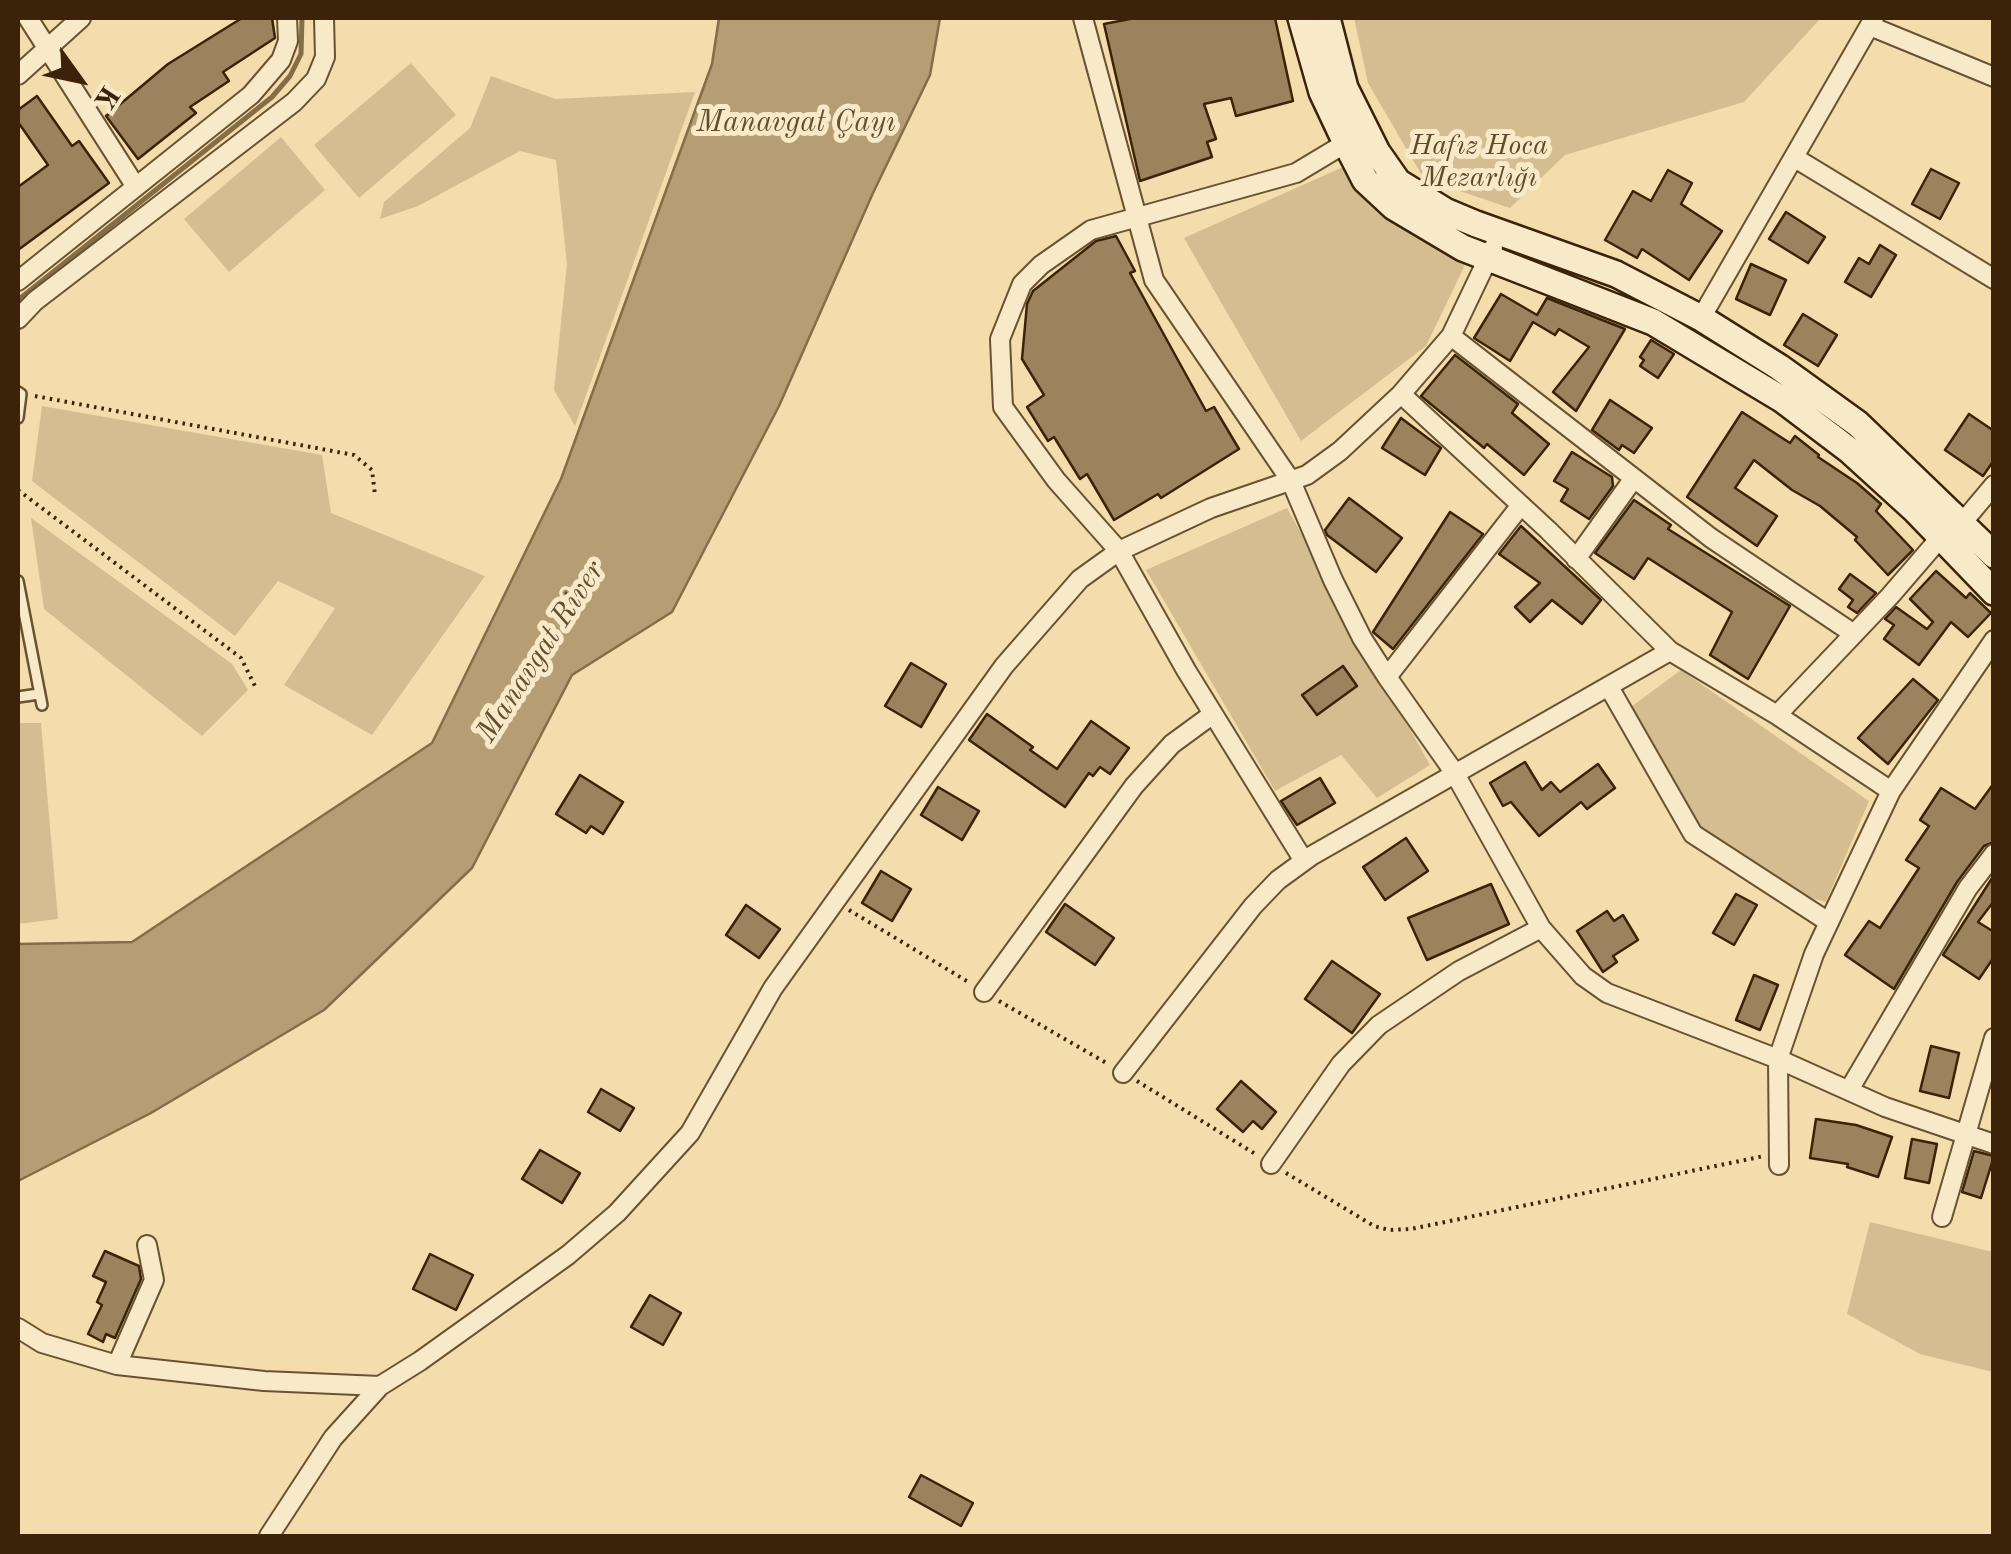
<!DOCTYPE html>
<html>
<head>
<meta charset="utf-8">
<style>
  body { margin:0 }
  #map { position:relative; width:2011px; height:1554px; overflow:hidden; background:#f4ddac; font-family:"Old Standard TT",serif }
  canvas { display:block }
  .frame { position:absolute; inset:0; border:20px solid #3a2308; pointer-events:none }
  .north { position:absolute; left:30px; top:30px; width:100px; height:100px; -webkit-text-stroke:8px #f8e9c9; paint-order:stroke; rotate:123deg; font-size:28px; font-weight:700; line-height:40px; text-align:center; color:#3a2308 }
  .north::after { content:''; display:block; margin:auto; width:35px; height:45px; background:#3a2308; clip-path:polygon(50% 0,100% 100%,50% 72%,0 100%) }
</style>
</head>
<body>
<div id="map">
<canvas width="2011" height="1554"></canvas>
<div class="frame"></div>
<div class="north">K</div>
</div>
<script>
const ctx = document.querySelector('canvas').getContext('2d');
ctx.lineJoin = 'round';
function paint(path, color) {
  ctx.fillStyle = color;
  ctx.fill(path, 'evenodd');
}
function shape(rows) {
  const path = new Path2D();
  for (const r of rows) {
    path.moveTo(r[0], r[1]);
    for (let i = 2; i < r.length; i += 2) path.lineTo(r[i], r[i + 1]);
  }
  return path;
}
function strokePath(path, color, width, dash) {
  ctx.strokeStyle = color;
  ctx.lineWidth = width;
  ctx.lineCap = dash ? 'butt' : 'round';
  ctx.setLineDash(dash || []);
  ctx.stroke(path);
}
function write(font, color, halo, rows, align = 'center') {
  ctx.font = font + ' "Old Standard TT",serif';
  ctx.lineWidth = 10;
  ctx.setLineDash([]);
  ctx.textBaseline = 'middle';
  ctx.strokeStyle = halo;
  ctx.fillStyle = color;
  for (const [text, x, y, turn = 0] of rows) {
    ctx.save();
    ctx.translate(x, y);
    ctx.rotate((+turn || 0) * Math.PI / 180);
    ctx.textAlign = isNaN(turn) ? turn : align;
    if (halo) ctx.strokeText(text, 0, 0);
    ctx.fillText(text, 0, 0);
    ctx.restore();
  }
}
const green = shape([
  [1354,18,1821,18,1744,102,1565,155,1510,208,1424,179,1368,83],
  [411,63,456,115,359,198,314,145],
  [491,76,555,99,695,92,575,426,554,390,567,264,556,160,520,151,418,206,380,219,384,202,470,128],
  [281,137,325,190,229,272,184,219],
  [1343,167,1400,228,1465,265,1426,346,1301,441,1184,238],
  [42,406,322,455,331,513,485,576,372,735,284,685,335,608,278,581,235,636,32,481],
  [1287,508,1430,765,1377,798,1341,755,1275,791,1146,570],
  [31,518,232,664,248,690,202,736,44,609],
  [1681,670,1869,801,1826,902,1808,897,1697,828,1631,707],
  [18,723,41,723,58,919,18,924],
  [1870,1222,1993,1252,1993,1372,1920,1354,1847,1314]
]);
const water = shape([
  [719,18,940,18,930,75,873,193,779,406,672,612,572,675,472,868,324,1010,151,1113,18,1181,18,944,132,942,432,743,561,479,712,64,719,18]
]);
const stream = shape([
  [18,300,272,97,290,76,301,54,302,18]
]);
const building = shape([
  [242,18,272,18,275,38,223,72,229,81,190,107,196,113,138,159,106,116,168,64,242,18],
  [1135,18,1275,18,1293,101,1236,116,1231,98,1204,104,1216,139,1207,142,1212,157,1140,181,1104,24,1135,18],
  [37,96,72,146,79,141,109,183,18,250,18,187,48,165,18,122,18,110,37,96],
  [1931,169,1959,183,1940,219,1912,204,1931,169],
  [1668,170,1692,183,1681,204,1722,231,1689,280,1642,249,1637,258,1605,240,1633,191,1651,201,1668,170],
  [1786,212,1825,237,1808,263,1769,239,1786,212],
  [1116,236,1135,271,1130,273,1206,411,1214,407,1239,449,1161,498,1158,494,1114,520,1087,474,1080,479,1054,437,1048,441,1027,407,1044,395,1022,359,1027,304,1033,291,1096,241,1116,236],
  [1880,245,1896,255,1871,297,1845,282,1859,258,1869,264,1880,245],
  [1751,264,1786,280,1770,315,1736,299,1751,264],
  [1501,294,1537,315,1547,298,1625,329,1576,411,1553,392,1589,347,1559,329,1555,335,1533,322,1510,361,1474,338,1501,294],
  [1803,314,1837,335,1818,366,1784,345,1803,314],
  [1651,340,1674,354,1658,378,1640,366,1644,360,1640,357,1651,340],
  [1455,355,1518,404,1512,413,1549,444,1524,475,1487,444,1484,448,1421,396,1455,355],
  [1610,400,1652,428,1634,453,1622,445,1619,450,1592,430,1610,400],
  [1742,412,1790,443,1795,436,1819,455,1818,457,1857,483,1881,504,1876,511,1913,550,1888,575,1855,540,1857,537,1820,506,1792,490,1754,460,1735,488,1777,516,1757,546,1687,497,1742,412],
  [1969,414,1994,431,1994,460,1983,476,1945,450,1969,414],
  [1401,418,1441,448,1425,475,1382,448,1401,418],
  [1572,452,1612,477,1613,486,1589,519,1561,501,1568,489,1554,481,1572,452],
  [1349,498,1402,538,1376,572,1327,535,1325,530,1349,498],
  [1634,500,1671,525,1668,529,1790,606,1748,679,1710,655,1732,612,1648,558,1634,579,1595,553,1634,500],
  [1450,512,1483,534,1393,649,1373,632,1450,512],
  [1521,526,1601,600,1582,624,1552,600,1530,622,1515,607,1540,583,1499,554,1521,526],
  [1936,571,1966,598,1970,593,1991,613,1968,637,1951,622,1919,665,1884,639,1894,625,1885,619,1896,607,1927,629,1933,622,1910,599,1936,571],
  [1850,574,1876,593,1857,613,1848,607,1853,600,1839,589,1850,574],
  [911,663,946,684,921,727,885,706,911,663],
  [1343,666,1357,686,1317,715,1302,695,1343,666],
  [1913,679,1938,700,1888,764,1858,738,1913,679],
  [987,714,1033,747,1030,750,1057,769,1091,721,1129,748,1110,774,1100,767,1093,776,1089,773,1065,807,969,740,987,714],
  [1525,762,1542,790,1551,782,1560,792,1598,764,1615,788,1587,809,1581,802,1539,836,1511,802,1503,806,1490,783,1525,762],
  [580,775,623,802,603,834,591,826,586,833,556,814,580,775],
  [1320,778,1335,803,1297,825,1281,801,1320,778],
  [1994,783,1994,842,1984,846,1957,882,1894,989,1845,955,1869,921,1880,928,1919,868,1906,860,1929,826,1920,820,1941,788,1975,809,1994,783],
  [938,787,979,811,962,840,921,815,938,787],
  [1406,838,1428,871,1385,900,1363,867,1406,838],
  [881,871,911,889,892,921,862,903,881,871],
  [1994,875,1994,901,1978,922,1994,932,1994,957,1979,979,1943,955,1994,875],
  [1491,884,1509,924,1427,960,1408,918,1491,884],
  [1736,894,1757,905,1734,945,1713,933,1736,894],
  [1065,904,1114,938,1095,965,1046,932,1065,904],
  [746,905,780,929,759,958,726,935,746,905],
  [1607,911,1614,921,1623,915,1638,940,1613,956,1617,962,1603,972,1577,931,1607,911],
  [1332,961,1380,994,1352,1033,1305,999,1332,961],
  [1754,975,1778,985,1760,1030,1736,1020,1754,975],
  [1931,1046,1959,1053,1949,1098,1920,1091,1931,1046],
  [1241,1081,1276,1112,1262,1129,1253,1121,1243,1132,1217,1109,1241,1081],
  [601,1089,634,1108,620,1131,588,1112,601,1089],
  [1816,1119,1856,1125,1892,1137,1878,1177,1847,1167,1848,1164,1810,1158,1816,1119],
  [1912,1139,1937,1144,1929,1183,1905,1178,1912,1139],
  [540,1150,580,1173,562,1203,522,1179,540,1150],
  [1974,1151,1994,1156,1981,1198,1962,1192,1974,1151],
  [105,1251,139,1266,141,1279,115,1338,106,1334,103,1342,88,1334,102,1305,97,1302,106,1282,93,1276,105,1251],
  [430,1254,473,1275,456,1310,413,1289,430,1254],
  [650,1295,681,1313,663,1345,631,1327,650,1295],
  [921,1475,973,1503,961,1526,909,1497,921,1475]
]);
const path = shape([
  [35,396,354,455,372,470,375,495],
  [18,490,241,658,255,686],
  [849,910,970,983],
  [999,1001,1108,1064],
  [1137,1081,1257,1155],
  [1286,1173,1374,1226,1389,1230,1411,1229,1764,1156]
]);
const lane = shape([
  [18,392,21,394,18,418],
  [18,581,42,705],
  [18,697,39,694]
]);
const street = shape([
  [28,18,136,187],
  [1083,18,1154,280,1291,481,1333,580,1362,638,1387,677,1521,505],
  [1870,26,1994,77],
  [18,75,81,18],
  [1795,158,1994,279],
  [18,281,251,95,281,60,288,41,287,18],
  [1701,318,1874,18],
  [18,319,35,301,294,102,316,79,325,57,324,18],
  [1451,336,1711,538,1854,634],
  [1401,394,1548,530,1670,651,1777,715,1891,791,1994,640],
  [1962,523,1994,485],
  [1576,559,1634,478],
  [1387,677,1454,772,1541,928,1583,976,1607,993,1778,1059,1885,1107,1994,1144],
  [1609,687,1693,834,1827,921],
  [1777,715,1890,596,1940,538],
  [1304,861,1186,670,1119,551,1056,480,1003,407,1000,339,1022,284,1041,265,1091,230,1296,173,1346,143],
  [984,992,1134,786,1172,744,1213,714],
  [1123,1073,1253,906,1278,880,1311,856,1670,651],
  [1849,1090,1968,888,1994,854],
  [1271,1164,1341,1064,1379,1025,1459,971,1541,928],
  [1779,1165,1778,1059,1814,954,1891,791],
  [1942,1217,1994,1038],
  [18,1328,42,1343,117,1365,264,1381,380,1386],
  [117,1365,154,1280,147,1245],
  [269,1536,333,1438,380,1386,420,1361,568,1255,617,1213,690,1133,773,988,1004,666,1080,579,1119,551,1211,508,1307,475,1340,451,1401,394,1451,336,1493,248]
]);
const secondary = shape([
  [1301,18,1322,92,1346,143,1365,180,1394,207,1463,248,1653,322,1783,400,1849,450,1916,511,1994,592],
  [1327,18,1345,88,1377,152,1398,182,1445,211,1476,224,1616,274,1701,318,1779,367,1858,424,1994,555]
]);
const parkNames = [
  ["Hafız Hoca",1479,147],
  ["Mezarlığı",1479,179]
];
const waterNames = [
  ["Manavgat Çayı",796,123],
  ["Manavgat River",541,652,-57]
];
paint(green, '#d4bd90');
paint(water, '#b59e74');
strokePath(water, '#846d49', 2.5);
strokePath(stream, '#846d49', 5);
paint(building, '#9b845d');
strokePath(building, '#3a2308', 2.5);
strokePath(lane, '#685231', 14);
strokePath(street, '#685231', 22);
strokePath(secondary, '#3a2308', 30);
strokePath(path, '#3a2308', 4, [2.5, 5]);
strokePath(lane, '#f8e9c9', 9);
strokePath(street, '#f8e9c9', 18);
strokePath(secondary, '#f8e9c9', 25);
write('italic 28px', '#604a2a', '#f8e9c9', parkNames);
write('italic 30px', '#654e2e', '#f8e9c9', waterNames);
</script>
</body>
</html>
